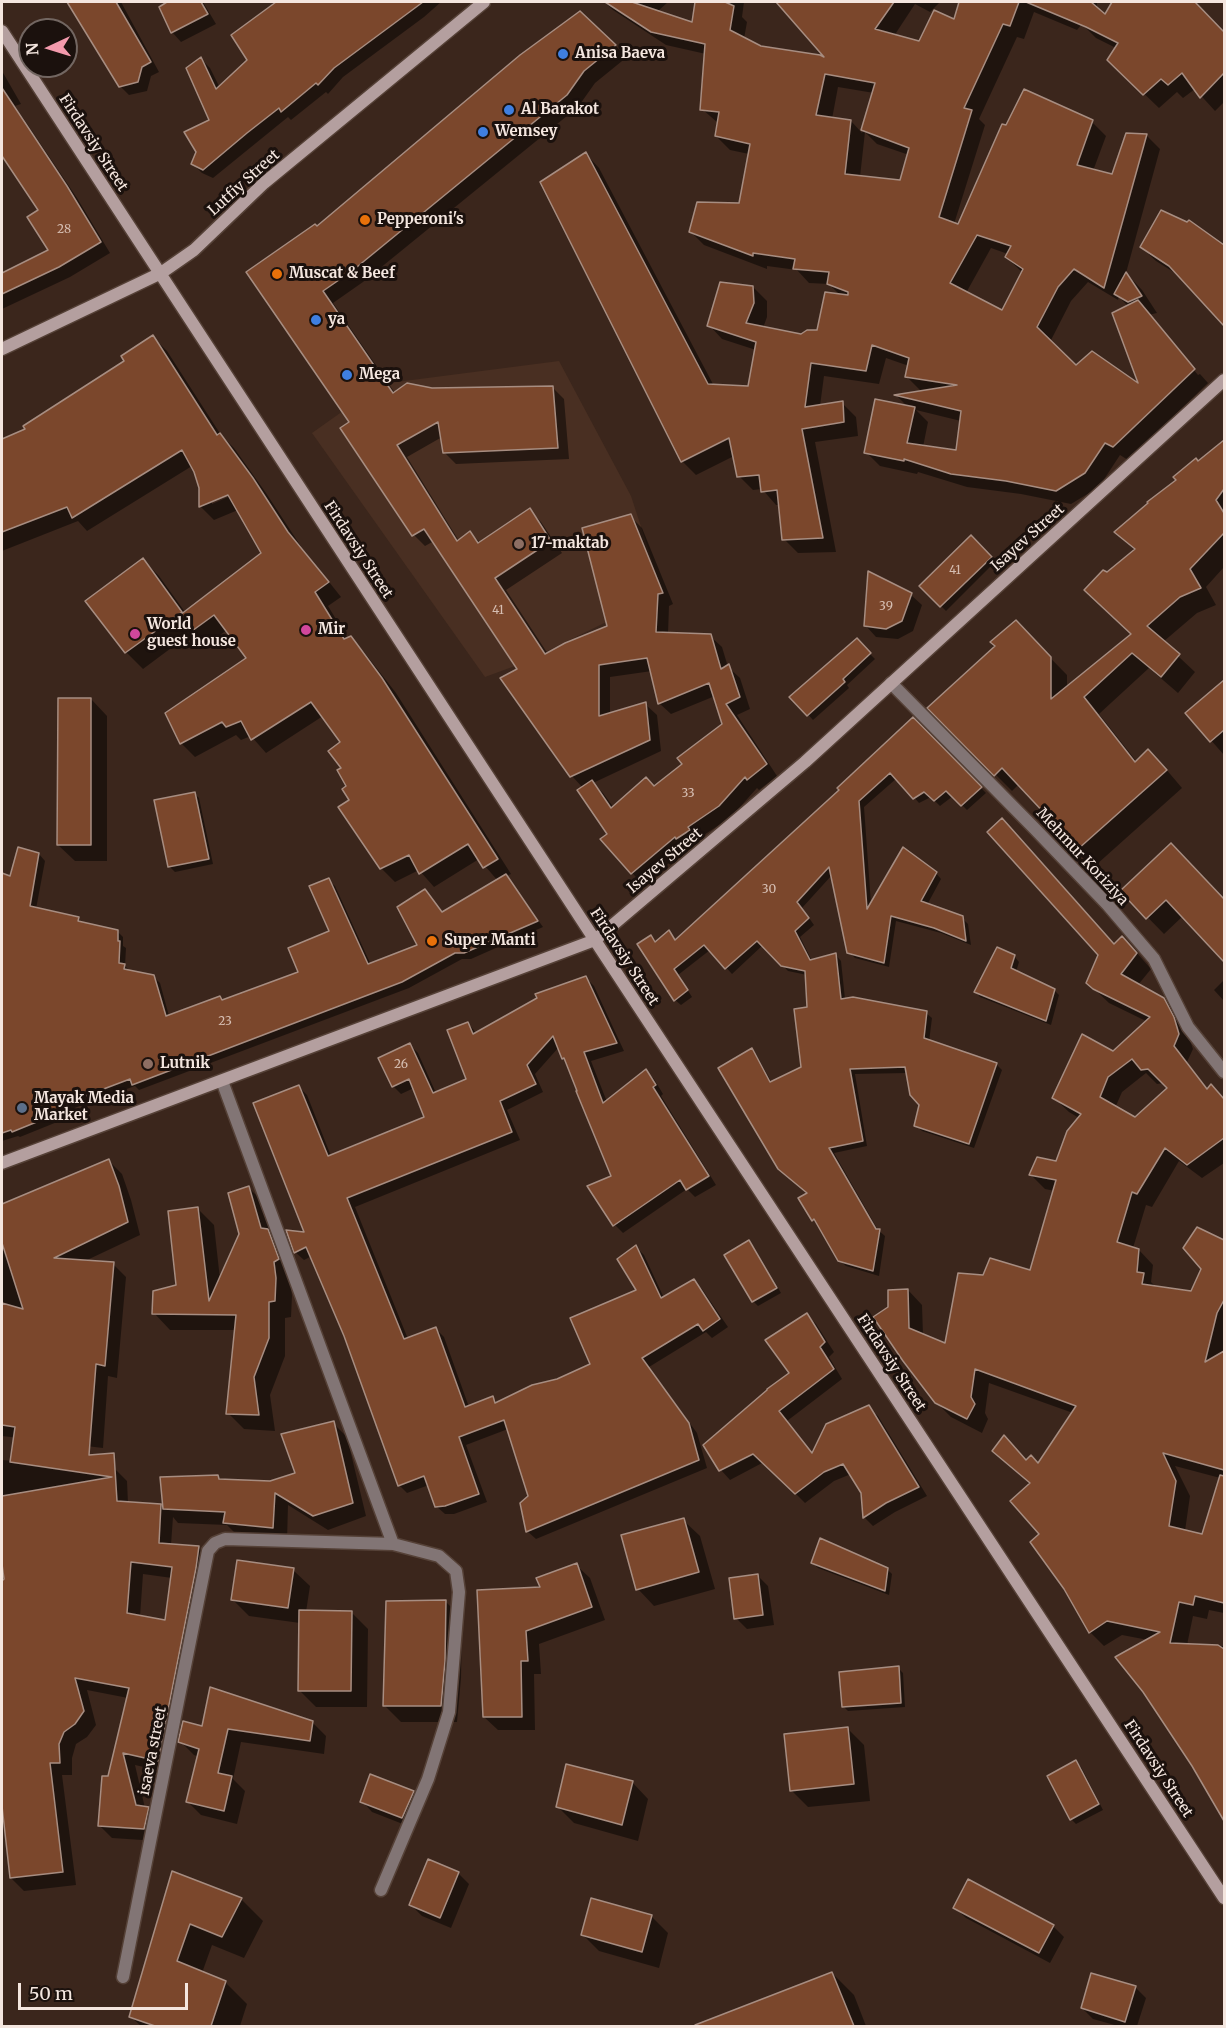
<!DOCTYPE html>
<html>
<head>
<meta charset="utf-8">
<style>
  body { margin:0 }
  #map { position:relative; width:1226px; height:2028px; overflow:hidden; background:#3b261c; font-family:Merriweather,serif }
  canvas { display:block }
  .frame { position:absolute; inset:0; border:3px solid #f4e6df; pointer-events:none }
  .north { position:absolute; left:18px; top:18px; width:60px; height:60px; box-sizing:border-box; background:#1b110d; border:2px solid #726661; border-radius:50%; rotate:266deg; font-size:16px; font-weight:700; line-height:24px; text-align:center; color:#f4e6df }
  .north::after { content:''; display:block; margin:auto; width:21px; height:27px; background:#f39aac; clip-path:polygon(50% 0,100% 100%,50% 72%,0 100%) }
  .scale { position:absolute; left:18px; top:1983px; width:170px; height:27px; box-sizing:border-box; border:3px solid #f4e6df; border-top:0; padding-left:8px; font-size:18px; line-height:21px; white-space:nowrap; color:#f4e6df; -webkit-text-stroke:4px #1b110d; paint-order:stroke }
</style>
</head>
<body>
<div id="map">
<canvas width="1226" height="2028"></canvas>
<div class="frame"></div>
<div class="north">N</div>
<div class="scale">50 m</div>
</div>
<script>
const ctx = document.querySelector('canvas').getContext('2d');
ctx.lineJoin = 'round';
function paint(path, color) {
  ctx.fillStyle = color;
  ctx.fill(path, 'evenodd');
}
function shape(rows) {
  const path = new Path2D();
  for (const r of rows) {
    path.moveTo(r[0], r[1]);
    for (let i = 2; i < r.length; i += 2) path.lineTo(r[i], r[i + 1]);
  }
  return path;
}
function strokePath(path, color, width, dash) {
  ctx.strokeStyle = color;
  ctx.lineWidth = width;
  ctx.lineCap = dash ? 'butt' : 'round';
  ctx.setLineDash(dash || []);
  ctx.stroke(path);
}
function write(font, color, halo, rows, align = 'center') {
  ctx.font = font + ' Merriweather,serif';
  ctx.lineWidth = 6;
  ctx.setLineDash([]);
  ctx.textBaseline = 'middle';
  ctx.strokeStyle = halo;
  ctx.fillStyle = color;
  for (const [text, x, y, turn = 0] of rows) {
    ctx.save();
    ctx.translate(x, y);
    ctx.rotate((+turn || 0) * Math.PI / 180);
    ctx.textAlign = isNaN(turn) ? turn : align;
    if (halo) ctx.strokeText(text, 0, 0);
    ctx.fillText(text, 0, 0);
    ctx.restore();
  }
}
const built = shape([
  [559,361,631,496,663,594,523,663,485,677,312,433,381,384]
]);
const shadow = shape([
  [68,2,121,2,159,72,151,76,147,91,129,95,120,86],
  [170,2,203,2,216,24,181,42,172,32,161,7],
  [286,2,441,2,424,17,343,77,328,94,326,92,291,120,288,117,213,178,202,173,192,163,211,121,201,59,210,68,220,88,289,24],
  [604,2,668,2,657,12,694,24,696,2,744,2,742,17,747,22,744,39,761,47,830,62,778,2,940,2,930,12,915,4,894,36,920,43,955,22,961,2,1097,2,1097,6,1087,19,1105,16,1114,2,1193,2,1224,34,1224,102,1215,111,1195,89,1183,98,1177,92,1159,108,1109,60,1116,48,1096,38,1082,24,1077,30,1034,12,1024,39,1017,37,979,119,985,125,954,224,958,226,1092,122,1106,136,1093,171,1113,176,1146,135,1160,149,1126,273,1142,290,1157,313,1148,315,1198,375,1200,374,1208,383,1128,460,1120,455,1099,487,1071,504,1021,494,967,487,918,472,917,474,880,466,866,452,908,407,897,396,922,392,907,377,909,366,886,358,879,384,824,376,820,406,842,403,856,417,858,436,815,442,836,552,798,553,784,539,780,505,776,505,762,489,753,490,739,476,734,456,696,475,682,461,586,154,599,168,714,386,750,388,756,350,722,339,709,325,753,287,767,301,767,317,763,328,801,336,818,331,840,295,829,284,809,283,797,270,767,266,767,269,704,245,690,231,740,205,749,154,730,150,716,136,718,123,702,109,706,54,666,45,613,10],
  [838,87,874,93,862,133,851,121,832,119],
  [865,132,877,144,909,155,901,182,860,177],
  [991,248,1008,254,1006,257,1023,273,1002,312,966,293],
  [1088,282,1118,300,1119,297,1128,306,1141,387,1076,368,1050,342,1071,301],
  [916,410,961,421,957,452,923,447,928,422],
  [580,12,627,57,595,83,578,107,363,282,333,303,395,393,432,390,552,387,564,399,569,459,456,464,445,453,442,437,407,457,459,541,470,533,481,543,530,510,541,522,562,553,506,590,548,654,609,626,630,516,642,528,673,604,669,606,668,634,710,636,722,647,728,667,740,678,750,709,737,715,777,776,759,790,757,788,731,817,698,839,700,842,689,850,687,848,643,885,602,839,609,834,583,788,572,776,519,670,434,541,425,546,414,535,351,423,248,272,317,228],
  [652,671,659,703,671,714,715,696,723,725,684,765,654,787,614,808,603,793,593,783,661,751,657,715,645,704,610,714,610,677],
  [2,71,21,104,15,106,77,198,110,253,70,277,2,309,2,274,51,251,40,211,2,154],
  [1189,222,1224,247,1224,323,1183,278,1156,261,1141,247],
  [153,337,167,351,221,435,234,448,266,493,302,548,341,597,328,606,348,639,350,638,364,652,396,693,511,874,506,876,543,927,471,959,462,959,409,988,139,1090,135,1086,69,1110,72,1116,20,1137,18,1136,2,1141,2,875,11,878,39,854,45,861,36,909,78,919,83,924,117,931,123,937,123,946,126,948,125,966,131,972,153,976,160,983,169,1016,220,998,223,1001,300,973,331,931,328,880,335,886,371,965,419,945,431,897,443,913,498,881,479,859,434,887,419,870,395,882,381,868,351,800,344,768,342,742,323,716,266,753,251,736,241,740,236,735,195,757,181,743,248,659,227,630,207,644,194,631,143,669,126,652,87,601,143,560,159,576,185,612,263,553,238,510,214,520,201,507,200,487,192,466,87,531,78,521,2,551,2,440,27,430,126,361],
  [234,491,235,494,212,504,212,501],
  [1224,441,1224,567,1206,587,1216,605,1197,613,1163,642,1195,672,1178,693,1149,668,1099,714,1137,762,1165,768,1182,788,1096,865,1019,784,1012,791,929,708,997,646,1015,622,1067,675,1067,688,1132,634,1107,574,1136,551,1116,532],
  [971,537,995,562,946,611,921,586],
  [911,595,922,605,913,631,898,639,876,637,866,626],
  [856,640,875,659,847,685,849,688,813,720,792,697],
  [1224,682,1224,755,1187,713],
  [91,699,107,716,107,861,75,861,58,845],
  [913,719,986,793,967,810,953,796,940,806,931,797,919,803,897,778,864,807,871,904,936,873,941,879,927,905,962,918,968,924,971,945,941,933,896,921,889,967,855,958,849,952,832,875,802,908,814,925,800,937,812,961,836,955,841,961,845,999,926,1013,932,1018,929,1042,996,1064,1002,1070,974,1148,922,1131,916,1125,921,1105,908,1073,855,1074,867,1146,834,1153,878,1230,885,1236,879,1276,846,1266,839,1260,820,1226,813,1220,808,1194,752,1050,757,1056,772,1083,802,1067,809,1008,807,975,788,971,763,945,732,974,710,950,678,975,692,997,681,1005,675,1000,651,937,656,943,669,932,676,941,840,790],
  [194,793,199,798,213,864,175,872,170,867,156,801],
  [1188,861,1224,900,1224,960,1183,916,1164,934,1122,891],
  [1115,946,1136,952,1151,969,1138,985,1163,999,1178,1014,1187,1032,1193,1049,1187,1062,1208,1090,1211,1087,1224,1100,1224,1163,1202,1178,1179,1161,1152,1207,1146,1205,1133,1248,1139,1250,1153,1265,1151,1282,1157,1288,1191,1292,1203,1268,1198,1229,1224,1242,1224,1479,1175,1466,1190,1496,1185,1531,1203,1536,1218,1485,1224,1487,1224,1613,1209,1610,1207,1619,1193,1616,1187,1645,1224,1646,1224,1820,1193,1765,1148,1640,1122,1635,1104,1646,1090,1632,1041,1534,1031,1484,994,1451,1018,1451,1027,1461,1038,1465,1073,1413,989,1383,985,1413,988,1419,982,1433,951,1417,936,1402,889,1308,908,1290,922,1305,923,1335,946,1345,984,1277,1031,1272,1055,1191,1045,1189,1031,1175,1057,1162,1079,1118,1069,1112,1054,1098,1113,1053,1148,1022,1109,1003,1088,983],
  [1146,1073,1157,1084,1164,1083,1169,1088,1135,1119,1115,1108,1122,1092],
  [1014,956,1019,962,1016,972,1054,990,1059,995,1051,1025,980,997,976,992],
  [586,978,594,986,624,1051,591,1061,607,1102,646,1071,654,1079,663,1094,661,1096,716,1185,695,1197,687,1189,623,1233,615,1225,613,1177,568,1062,563,1058,559,1047,535,1074,543,1092,507,1110,520,1140,355,1207,408,1339,436,1329,444,1337,469,1407,493,1398,498,1403,592,1365,638,1291,636,1247,644,1255,664,1298,693,1281,702,1289,728,1327,712,1338,706,1332,649,1367,697,1433,707,1468,536,1539,527,1531,530,1496,508,1429,466,1445,487,1502,454,1514,445,1514,436,1506,429,1485,407,1493,399,1485,345,1336,312,1256,304,1260,295,1252,306,1234,298,1086,307,1095,331,1156,426,1118,414,1088,401,1094,393,1086,410,1045,418,1053,436,1093,468,1080,468,1023,477,1034],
  [1224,980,1224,1001,1214,990],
  [109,1161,122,1174,131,1200,140,1235,85,1261,113,1264,126,1277,117,1378,108,1376,103,1448,2,1436,2,1205],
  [249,1188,265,1204,290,1278,292,1296,291,1317,285,1318,285,1356,270,1395,275,1431,244,1429,228,1413,236,1330,170,1330,154,1313,177,1286,197,1208,214,1225,220,1279,240,1234],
  [749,1242,754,1247,781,1293,758,1306,753,1301],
  [807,1315,816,1324,834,1352,829,1357,842,1379,787,1421,813,1454,868,1407,878,1416,927,1496,895,1512,873,1526,864,1517,863,1492,851,1474,834,1481,805,1503,764,1462,730,1480,721,1470,705,1446,792,1373],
  [333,1423,347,1437,366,1516,328,1530,288,1505,287,1541,239,1537,227,1525,178,1523,173,1517,171,1545,198,1547,211,1560,209,1581,170,1773,135,1765,145,1808,148,1808,161,1821,157,1841,112,1838,99,1825,128,1698,87,1690,96,1725,87,1737,76,1744,72,1758,72,1775,62,1775,76,1885,24,1891,11,1878,2,1793,2,1784,3,1783,2,1769,2,1460,114,1468,127,1481,128,1503,160,1506,165,1510,162,1478,217,1476,222,1481,270,1482,297,1474],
  [143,1574,172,1578,166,1622,140,1617],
  [683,1520,700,1536,715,1589,654,1606,638,1589],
  [813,1563,887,1569,892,1574,889,1595,818,1568],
  [576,1565,590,1578,605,1620,539,1644,541,1674,534,1674,535,1730,498,1730,484,1717,542,1588],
  [293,1570,310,1586,306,1612,351,1612,368,1629,367,1707,316,1707,300,1691,300,1623,249,1616,232,1599],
  [757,1575,768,1586,774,1625,747,1629,736,1618],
  [445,1601,462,1618,461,1678,457,1722,401,1722,384,1705],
  [898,1668,903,1673,905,1707,848,1711,843,1706],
  [312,1722,326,1736,324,1754,241,1742,233,1779,245,1791,237,1824,201,1815,188,1802,199,1757,194,1755,180,1741,203,1727],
  [847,1728,864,1745,870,1801,808,1807,792,1791],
  [1076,1762,1081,1767,1103,1810,1076,1824,1071,1819],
  [632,1782,648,1799,638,1841,574,1823,557,1806],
  [413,1792,424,1803,413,1828,372,1812,362,1801],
  [173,1873,241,1899,263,1921,244,1958,212,1945,202,1973,225,1982,247,2004,240,2026,141,2026,131,2017],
  [458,1873,469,1884,451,1928,422,1916,411,1905],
  [592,1900,652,1917,668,1933,659,1968,599,1951,583,1935],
  [955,1908,1053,1926,1064,1937,1050,1963,966,1918],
  [832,1973,854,1995,866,2026,696,2026],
  [1135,1987,1146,1998,1137,2026,1118,2026,1093,2019,1082,2008]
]);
const building = shape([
  [67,2,116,2,151,62,142,67,138,82,119,87,67,2],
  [167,2,201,2,208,14,171,33,159,7,167,2],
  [276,2,423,2,334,68,318,85,316,83,281,112,279,108,247,133,203,170,191,164,196,152,184,132,209,120,186,68,201,57,216,89,247,60,231,35,276,2],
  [605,2,632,2,692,22,695,2,725,2,734,6,730,30,761,46,820,55,824,57,776,2,894,2,875,29,919,41,934,10,954,19,959,2,1019,2,1010,26,1003,24,964,108,972,110,939,217,958,224,1002,124,1006,125,1024,89,1093,120,1077,165,1112,174,1126,133,1147,134,1104,288,1074,269,1058,287,1037,327,1076,365,1092,351,1138,383,1112,313,1138,300,1195,369,1113,447,1105,443,1085,473,1056,491,1006,481,951,474,904,459,904,461,864,453,875,399,915,407,907,443,956,450,961,411,894,395,957,385,905,377,909,358,872,345,866,371,811,363,805,407,843,401,844,422,802,429,823,538,782,540,777,490,761,492,759,475,737,477,729,438,681,462,540,182,586,152,708,384,748,386,756,342,707,326,720,282,753,286,754,303,746,323,801,334,807,330,817,330,825,292,848,295,848,292,827,284,829,272,793,269,795,259,753,253,753,256,689,232,697,202,739,203,750,144,715,136,719,112,700,110,705,44,651,32,605,2],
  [825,74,875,83,861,130,909,148,900,180,845,174,851,120,816,115,825,74],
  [977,235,1011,246,1005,257,1023,269,1002,310,950,283,977,235],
  [1026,2,1091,2,1105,14,1112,2,1195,2,1224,32,1224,73,1200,98,1182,73,1168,85,1161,79,1143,95,1107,60,1118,43,1086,27,1026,2],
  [580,11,616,45,584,71,567,95,352,271,323,291,393,393,407,383,432,388,553,386,558,448,443,453,438,422,397,445,457,541,470,531,478,543,530,508,551,541,495,578,545,654,565,643,607,626,582,528,631,514,663,593,658,594,656,632,711,634,721,669,729,664,740,697,726,704,767,764,747,780,745,777,719,806,688,827,690,830,676,839,675,837,631,874,600,839,607,834,577,790,592,780,611,808,646,777,654,786,682,764,677,758,722,724,709,683,658,704,647,658,599,665,599,716,646,702,650,740,570,777,500,678,517,669,424,529,412,536,340,428,349,422,246,272,315,224,317,226,520,55,580,11],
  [2,88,67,186,101,242,59,267,2,294,2,273,48,250,27,217,38,210,2,156,2,88],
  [1161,210,1187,222,1189,220,1224,245,1224,326,1169,266,1140,247,1161,210],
  [1126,272,1142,296,1128,302,1114,294,1126,272],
  [153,335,217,435,220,433,253,478,288,532,329,582,315,592,344,639,351,636,382,678,498,859,483,868,468,844,419,874,409,855,380,869,338,807,349,800,342,789,346,786,337,770,341,768,328,751,340,742,311,702,251,740,241,721,226,727,222,722,180,744,165,713,246,658,214,615,192,631,180,615,261,553,228,495,199,507,199,488,194,472,182,450,72,518,67,507,2,532,2,439,25,429,23,426,124,361,121,356,153,335],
  [1224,440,1224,489,1216,500,1224,513,1224,533,1190,569,1201,588,1180,597,1147,626,1180,654,1161,677,1132,653,1084,697,1135,762,1148,749,1167,770,1078,849,1002,768,994,776,927,708,995,646,990,642,1016,620,1051,657,1051,699,1131,634,1084,590,1103,570,1107,572,1135,549,1114,532,1148,503,1147,502,1176,480,1173,477,1196,458,1198,461,1224,440],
  [971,535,992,557,940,607,919,586,971,535],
  [143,558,182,612,125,653,85,601,143,558],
  [868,571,912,593,902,621,886,629,864,626,868,571],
  [857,638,871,653,843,679,845,682,807,716,789,697,857,638],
  [1224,680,1224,730,1210,742,1185,713,1224,680],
  [58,698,91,698,91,845,57,845,58,698],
  [913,717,982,787,961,806,946,791,934,801,924,792,913,799,890,773,859,801,867,909,903,847,937,872,921,901,963,916,966,941,934,928,891,916,884,963,847,953,829,867,797,902,809,918,795,931,810,960,836,953,841,999,853,997,927,1011,924,1038,997,1063,969,1144,914,1126,919,1105,910,1095,905,1067,850,1069,863,1141,829,1148,876,1229,880,1229,873,1271,838,1261,814,1219,812,1221,798,1198,807,1193,778,1169,718,1068,752,1048,770,1082,801,1067,794,1009,807,1007,805,971,781,966,757,941,725,969,704,945,674,969,688,990,674,1001,637,944,651,935,655,942,669,930,675,940,839,790,837,788,913,717],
  [195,792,209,859,168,867,154,800,195,792],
  [1002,818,1114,944,1122,936,1137,953,1121,974,1164,998,1174,1017,1179,1034,1174,1046,1207,1089,1211,1084,1224,1099,1224,1138,1187,1165,1165,1148,1137,1194,1132,1192,1117,1242,1139,1249,1137,1272,1144,1273,1142,1284,1191,1291,1201,1269,1183,1248,1197,1227,1224,1240,1224,1300,1217,1313,1205,1362,1224,1351,1224,1470,1163,1453,1176,1481,1169,1526,1202,1534,1220,1475,1224,1476,1224,1603,1195,1596,1193,1605,1179,1602,1170,1643,1218,1645,1224,1649,1224,1821,1192,1766,1143,1692,1115,1657,1160,1632,1107,1621,1089,1633,1064,1589,1030,1542,1039,1534,1010,1501,1030,1483,992,1451,1004,1435,1026,1460,1031,1455,1038,1463,1076,1406,975,1369,971,1397,975,1404,967,1419,935,1403,903,1361,873,1317,888,1307,888,1290,908,1289,909,1328,945,1343,958,1273,983,1275,990,1258,1030,1270,1056,1180,1029,1175,1037,1157,1056,1161,1067,1131,1081,1114,1052,1098,1082,1034,1113,1051,1150,1017,1093,989,1086,983,1098,955,987,832,1002,818],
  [1132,1059,1141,1070,1148,1069,1167,1088,1135,1117,1100,1097,1108,1077,1132,1059],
  [1171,843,1224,899,1224,962,1166,900,1146,919,1120,891,1171,843],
  [18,847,39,853,30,906,79,917,78,921,118,930,118,941,120,941,119,963,125,964,124,969,154,975,166,1016,220,996,222,1000,298,972,288,948,329,931,309,886,329,878,368,964,417,945,397,907,425,889,442,912,506,874,538,921,464,953,455,953,402,982,132,1085,130,1079,64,1104,66,1110,12,1132,11,1130,2,1133,2,873,10,876,18,847],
  [997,947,1015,955,1011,968,1055,989,1046,1021,974,992,997,947],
  [586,976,617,1043,584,1052,603,1103,646,1069,656,1085,653,1087,709,1176,686,1190,680,1180,613,1226,587,1186,611,1176,576,1091,577,1091,564,1058,562,1059,553,1036,527,1065,536,1084,500,1101,512,1132,347,1198,404,1339,436,1327,465,1407,493,1396,495,1403,532,1385,557,1379,590,1364,570,1318,636,1290,617,1259,636,1245,661,1298,694,1279,720,1319,703,1331,698,1324,642,1358,689,1423,699,1460,526,1532,520,1503,528,1496,504,1420,459,1437,479,1494,445,1506,435,1507,424,1476,398,1486,344,1336,306,1247,294,1253,286,1230,304,1232,253,1103,299,1085,328,1156,424,1117,409,1079,392,1087,378,1058,410,1043,433,1093,466,1079,447,1030,468,1022,473,1034,537,998,535,994,586,976],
  [109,1159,119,1186,128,1222,54,1258,114,1262,105,1366,96,1364,89,1455,114,1453,117,1501,161,1504,159,1543,199,1546,196,1568,158,1761,123,1753,136,1805,149,1807,144,1829,98,1826,102,1776,108,1776,129,1688,75,1678,84,1711,75,1724,64,1732,59,1744,60,1763,50,1763,63,1872,10,1878,2,1806,2,1581,4,1579,2,1564,2,1496,112,1477,10,1462,15,1427,2,1425,2,1303,23,1309,2,1243,2,1204,109,1159],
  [131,1562,172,1567,165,1620,127,1613,131,1562],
  [249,1186,261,1228,268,1229,279,1259,274,1262,276,1278,275,1301,269,1302,269,1338,254,1377,259,1415,226,1414,236,1315,152,1314,153,1291,176,1285,168,1211,198,1207,209,1301,239,1234,228,1193,249,1186],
  [749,1240,777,1288,752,1302,724,1255,749,1240],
  [807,1313,825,1342,820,1347,834,1369,779,1411,812,1453,826,1424,869,1405,919,1487,886,1503,863,1518,861,1493,843,1464,824,1472,795,1494,753,1454,719,1471,703,1445,767,1390,767,1389,789,1373,765,1340,807,1313],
  [334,1421,353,1503,313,1516,275,1493,273,1528,223,1523,225,1512,163,1509,160,1477,218,1475,219,1479,270,1481,295,1473,281,1434,334,1421],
  [684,1518,699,1572,636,1590,621,1535,684,1518],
  [820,1538,888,1568,885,1591,811,1563,820,1538],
  [237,1560,294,1568,288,1608,231,1600,237,1560],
  [577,1563,592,1607,526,1631,528,1661,521,1661,522,1717,483,1717,477,1590,540,1587,536,1578,577,1563],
  [758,1574,763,1615,734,1619,729,1578,758,1574],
  [446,1600,445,1661,441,1706,383,1706,386,1601,446,1600],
  [299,1610,352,1611,351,1691,298,1691,299,1610],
  [899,1666,901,1703,842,1707,839,1672,899,1666],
  [210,1687,313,1721,310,1741,228,1729,218,1773,232,1776,224,1811,186,1802,199,1749,178,1742,183,1721,202,1726,210,1687],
  [848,1727,854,1784,790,1791,784,1734,848,1727],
  [1076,1760,1099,1804,1070,1820,1047,1776,1076,1760],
  [566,1764,633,1781,622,1825,556,1807,566,1764],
  [370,1774,414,1791,402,1818,360,1802,370,1774],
  [428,1859,459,1872,440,1918,409,1905,428,1859],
  [172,1871,242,1898,222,1937,190,1924,177,1961,226,1981,211,2026,155,2026,129,2017,172,1871],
  [968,1879,1054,1925,1039,1953,953,1908,968,1879],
  [591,1898,652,1915,642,1952,581,1935,591,1898],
  [832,1972,854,2026,696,2026,695,2025,832,1972],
  [1091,1973,1136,1986,1125,2022,1081,2008,1091,1973]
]);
const minor = shape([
  [891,683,1035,829,1107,904,1154,959,1188,1027,1224,1072],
  [222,1081,393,1544],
  [123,1977,208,1551,215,1543,225,1539,393,1544,439,1556,456,1571,459,1592,449,1712,428,1779,381,1890]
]);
const secondary = shape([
  [2,31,602,951,1224,1898],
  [2,349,161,273,194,250,264,183,484,2],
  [2,1163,595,940,805,762,1224,380]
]);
const markers = [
  [563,54,6,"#3f7fe0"],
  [509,110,6,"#3f7fe0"],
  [483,132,6,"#3f7fe0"],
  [365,220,6,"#e8710a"],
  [277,274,6,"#e8710a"],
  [316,320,6,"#3f7fe0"],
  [347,375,6,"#3f7fe0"],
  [519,544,6,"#8d6e63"],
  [306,630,6,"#d1479c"],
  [135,634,6,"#d1479c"],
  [432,941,6,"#e8710a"],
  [148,1064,6,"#8d6e63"],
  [22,1108,6,"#5c6f8a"]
];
const numberNames = [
  ["28",64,230],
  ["41",955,571],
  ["39",886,607],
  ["41",498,611],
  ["33",688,794],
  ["30",769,890],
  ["23",225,1022],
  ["26",401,1065]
];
const poiNames = [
  ["Anisa Baeva",575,54],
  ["Al Barakot",521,110],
  ["Wemsey",495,132],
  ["Pepperoni's",377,220],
  ["Muscat & Beef",289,274],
  ["ya",328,320],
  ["Mega",359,375],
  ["17-maktab",531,544],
  ["World",147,625],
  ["guest house",147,642],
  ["Mir",318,630],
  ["Super Manti",444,941],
  ["Lutnik",160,1064],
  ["Mayak Media",34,1099],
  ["Market",34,1116]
];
const streetNames = [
  ["Firdavsiy Street",93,143,57],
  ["Lutfiy Street",244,183,-42],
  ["Isayev Street",1028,538,-42],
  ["Firdavsiy Street",358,550,57],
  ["Mehmur Koriziya",1082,857,47],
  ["Isayev Street",665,861,-40],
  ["Firdavsiy Street",624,957,57],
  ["Firdavsiy Street",891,1363,57],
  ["isaeva street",153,1751,-79],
  ["Firdavsiy Street",1158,1769,57]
];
paint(built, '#492f22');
paint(shadow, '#0007');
paint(building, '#7b472c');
strokePath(building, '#a78d81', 1.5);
strokePath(minor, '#554137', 15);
strokePath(secondary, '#554137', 15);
strokePath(minor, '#827575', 12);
strokePath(secondary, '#b49f9f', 12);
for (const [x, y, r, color] of markers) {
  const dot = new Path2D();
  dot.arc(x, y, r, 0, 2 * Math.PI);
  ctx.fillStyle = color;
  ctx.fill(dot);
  strokePath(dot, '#1b110d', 2);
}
write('12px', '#d6beb2', null, numberNames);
write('bold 15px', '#f4e6df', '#1b110d', poiNames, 'left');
write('15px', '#f4e6df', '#1b110d', streetNames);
</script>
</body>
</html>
